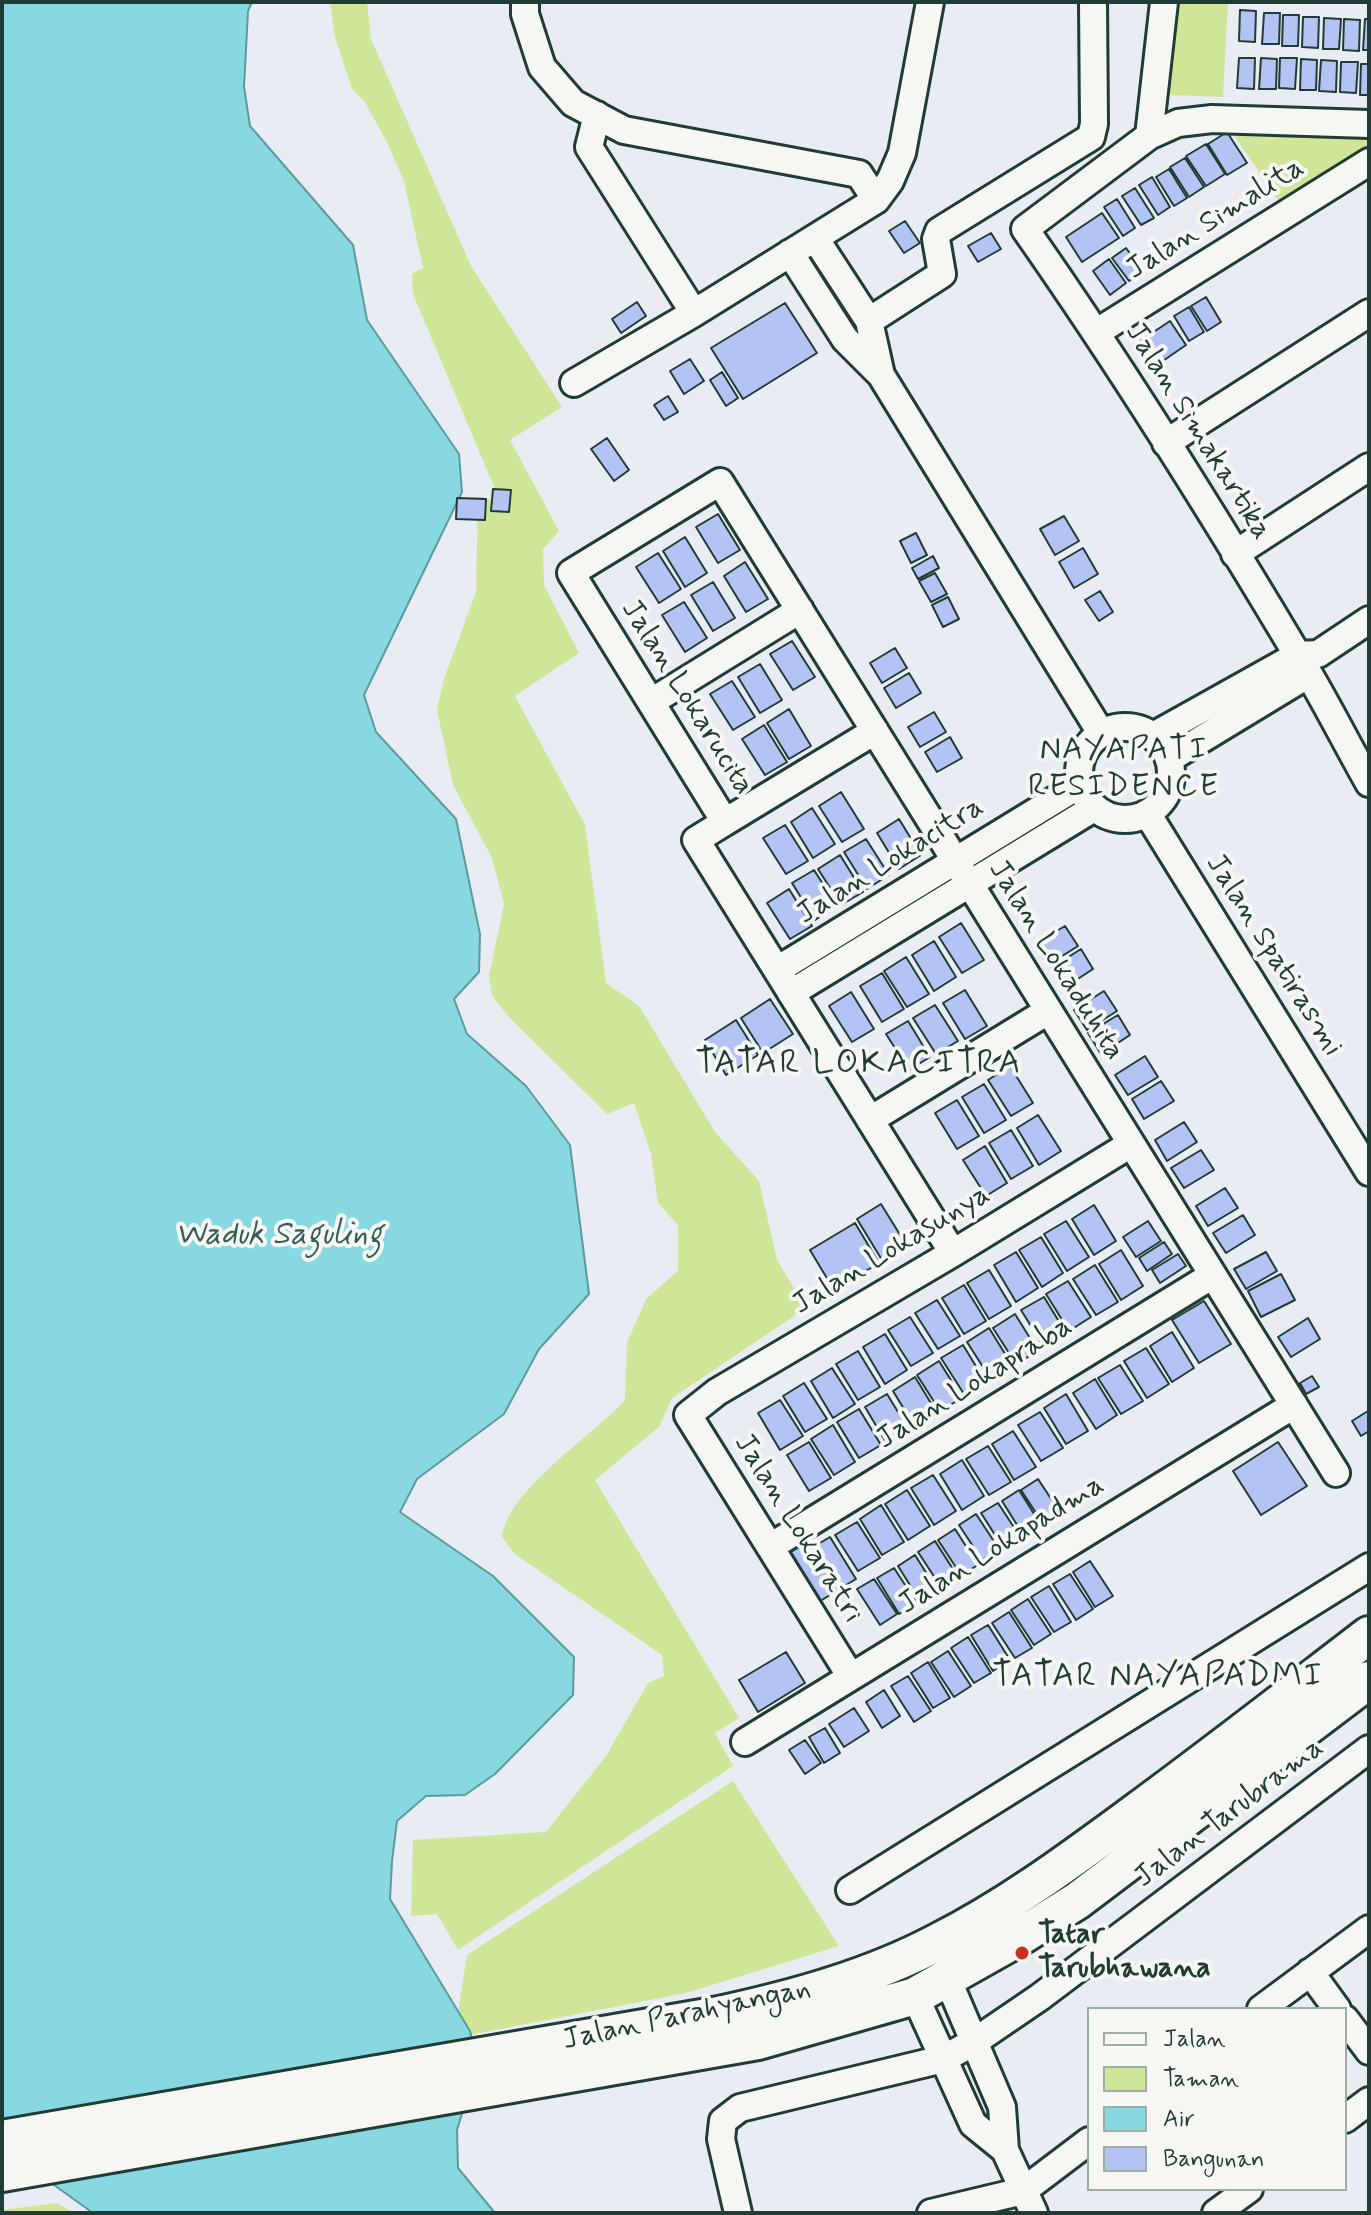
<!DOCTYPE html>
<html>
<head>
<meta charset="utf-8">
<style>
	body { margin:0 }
	#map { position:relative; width:1371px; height:2215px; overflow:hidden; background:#e9ecf2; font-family:Mynerve,sans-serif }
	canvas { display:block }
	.frame { position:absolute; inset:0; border:4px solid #1f3d34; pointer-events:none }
	.legend { position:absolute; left:1087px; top:2007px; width:260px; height:184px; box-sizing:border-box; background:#f6f6f2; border:2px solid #a0aca6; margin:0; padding:10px 14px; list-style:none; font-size:24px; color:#1f3d34 }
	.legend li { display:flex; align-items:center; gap:16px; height:40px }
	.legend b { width:40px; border:2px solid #a0aca6 }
</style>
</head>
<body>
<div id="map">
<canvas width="1371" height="2215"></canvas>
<div class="frame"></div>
<ul class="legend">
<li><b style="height:10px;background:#f6f6f2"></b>Jalan</li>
<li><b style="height:22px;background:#d1e599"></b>Taman</li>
<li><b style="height:22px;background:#87d8e0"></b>Air</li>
<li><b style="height:22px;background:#b3c4f4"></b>Bangunan</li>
</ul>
</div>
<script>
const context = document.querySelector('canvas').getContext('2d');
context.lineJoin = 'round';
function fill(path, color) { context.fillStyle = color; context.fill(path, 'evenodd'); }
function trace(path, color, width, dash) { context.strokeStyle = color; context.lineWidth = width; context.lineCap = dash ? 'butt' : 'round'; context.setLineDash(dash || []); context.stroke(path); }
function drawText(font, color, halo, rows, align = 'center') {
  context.font = font + ' Mynerve,sans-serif'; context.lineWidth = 8; context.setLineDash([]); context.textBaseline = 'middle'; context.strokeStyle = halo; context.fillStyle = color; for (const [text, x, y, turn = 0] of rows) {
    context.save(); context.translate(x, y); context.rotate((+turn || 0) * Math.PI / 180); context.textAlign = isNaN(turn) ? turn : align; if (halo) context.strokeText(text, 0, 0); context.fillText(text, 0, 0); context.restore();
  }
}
const green = new Path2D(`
	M330,2H367L371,39L471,266L562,407L510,440L559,531L543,549L544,585L579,653L515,696L585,825L606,983L639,1006L715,1132L759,1181L777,1260L806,1308L672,1398L659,1427L595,1480L739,1718L715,1733L733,1766L458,1950L437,1914L411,1916L413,1840L546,1832L606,1756L648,1683L664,1676L662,1655L515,1554L502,1537C509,1488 592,1437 625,1400L627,1343L646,1299L678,1271V1225L658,1203L651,1154L634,1103L607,1114L509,1017L492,996L489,976L504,904L492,858L453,785L437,710L444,679L476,592L478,497L500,501L413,294L412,274L423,268L404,181L386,140L364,101L352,89L335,37Z
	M1178,2H1228L1223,97L1172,95L1165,89Z
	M1228,126L1285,135L1369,139V147L1278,200Z
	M733,1781L839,1946L686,1993L454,2038L467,1955Z
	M57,2203L74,2213H2V2210Z`);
const water = new Path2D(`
	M2,2H252L248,11L244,87L250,126L353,245L367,320L459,454L462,492L364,695L376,732L456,819L480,934L479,972L454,999L467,1034L526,1086L570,1145L589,1294L539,1349L504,1414L417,1479L400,1512L493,1576L574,1657L573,1695L495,1774L465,1795L426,1796L397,1821L392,1861L390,1899L470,2031L478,2061L457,2130L458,2168L495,2213H93L8,2152L2,2144Z`);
const building = new Path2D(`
	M1240,10L1256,11L1255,42L1239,41Z
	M1264,13H1280L1279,44H1262Z
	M1283,15H1299L1298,46H1282Z
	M1303,17H1319L1318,48L1302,47Z
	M1324,18L1341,19L1339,49H1323Z
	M1344,19L1360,20L1359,51L1343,50Z
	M1365,19H1369V50H1363Z
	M1239,58H1255L1254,89L1237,88Z
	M1261,58L1277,59L1276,89H1259Z
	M1280,58H1297L1295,89L1279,88Z
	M1301,59L1317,60L1316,90H1300Z
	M1321,60L1337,61L1336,92L1319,91Z
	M1341,62H1358L1356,93L1340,92Z
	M1361,64H1369V95H1360Z
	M1227,132L1247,163L1227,175L1208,144Z
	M1206,144L1225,174L1206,186L1186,156Z
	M1185,158L1204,187L1189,197L1170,167Z
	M1169,169L1187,198L1174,206L1156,177Z
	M1152,177L1170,207L1158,215L1139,185Z
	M1135,188L1154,218L1141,225L1122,196Z
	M1117,199L1135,228L1123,236L1104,207Z
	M1102,213L1119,238L1082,262L1066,237Z
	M905,221L920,243L904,253L889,231Z
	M991,233L1001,249L978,262L968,246Z
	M1126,248L1143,271L1129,281L1112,258Z
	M1109,259L1126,283L1110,295L1093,271Z
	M1206,297L1221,322L1207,331L1191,306Z
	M637,302L646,316L621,333L612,319Z
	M785,303L817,353L743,399L711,348Z
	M1189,307L1204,332L1189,341L1174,316Z
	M1170,321L1186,345L1157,365L1140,341Z
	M690,359L704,381L684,394L670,371Z
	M722,372L738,398L726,406L710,380Z
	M668,396L678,412L664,420L654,405Z
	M607,438L629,470L614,481L591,449Z
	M493,489L511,490L509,512L491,511Z
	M457,498L486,499L485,520L456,519Z
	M718,514L740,550L718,563L696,527Z
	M1064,516L1079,541L1055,555L1040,529Z
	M916,533L927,555L911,563L900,541Z
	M685,537L707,573L685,587L663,551Z
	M1083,548L1098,574L1074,588L1059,562Z
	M658,553L681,589L659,603L636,567Z
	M933,556L939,568L918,579L912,568Z
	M745,562L768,599L746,612L724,576Z
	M935,573L947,594L931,602L919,581Z
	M713,582L735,618L713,631L691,595Z
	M1100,591L1113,612L1099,621L1085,600Z
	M948,597L959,619L943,627L932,605Z
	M684,602L707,638L685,652L662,615Z
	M792,641L815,677L793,690L770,654Z
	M895,648L907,668L882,683L870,663Z
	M760,664L782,700L760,713L738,677Z
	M909,673L921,693L896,708L884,688Z
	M732,681L755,717L733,730L710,694Z
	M789,709L811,746L789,759L767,723Z
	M934,712L946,732L920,747L908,727Z
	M764,725L787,762L765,775L742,739Z
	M950,737L962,758L937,772L925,752Z
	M841,792L864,829L842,842L819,806Z
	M812,808L835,844L813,858L791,822Z
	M899,819L921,855L899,869L877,833Z
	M785,825L808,861L786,874L763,838Z
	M866,839L889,875L867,889L844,852Z
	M840,855L863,892L841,905L818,869Z
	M814,870L837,906L815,920L792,883Z
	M789,889L812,926L790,939L767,903Z
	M961,923L984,960L962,973L939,937Z
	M1065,926L1078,946L1048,965L1035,944Z
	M934,941L956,977L934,991L912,955Z
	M1081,949L1093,969L1064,988L1051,968Z
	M906,957L929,994L907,1007L884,971Z
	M882,973L904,1009L882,1022L860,986Z
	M965,990L987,1026L965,1039L943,1003Z
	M1104,991L1117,1011L1087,1030L1074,1010Z
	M851,992L874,1029L852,1042L829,1006Z
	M770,999L793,1034L763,1053L741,1018Z
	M935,1005L958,1041L936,1054L913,1018Z
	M1118,1015L1130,1035L1101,1054L1088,1033Z
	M736,1020L758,1055L726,1075L705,1040Z
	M908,1021L930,1057L909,1070L886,1034Z
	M1145,1056L1158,1077L1128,1095L1115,1075Z
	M1010,1066L1033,1103L1011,1116L988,1080Z
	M1161,1081L1174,1101L1144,1119L1132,1099Z
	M984,1084L1006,1120L984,1133L962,1097Z
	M957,1100L979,1136L957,1149L935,1113Z
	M1038,1115L1061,1151L1039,1165L1017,1128Z
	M1184,1122L1197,1142L1167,1161L1155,1140Z
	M1011,1130L1033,1166L1011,1179L989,1143Z
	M985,1146L1007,1183L986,1196L963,1160Z
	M1201,1150L1214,1170L1184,1188L1171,1168Z
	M1225,1188L1238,1208L1208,1226L1196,1206Z
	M881,1204L907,1246L882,1260L857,1219Z
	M1094,1205L1116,1241L1094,1255L1072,1219Z
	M1243,1215L1255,1235L1226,1253L1213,1233Z
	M1066,1221L1089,1257L1067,1271L1044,1234Z
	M1148,1221L1161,1241L1136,1257L1123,1237Z
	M855,1223L879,1263L834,1290L810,1250Z
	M1041,1237L1063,1273L1042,1287L1019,1250Z
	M1164,1242L1172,1254L1147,1271L1139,1258Z
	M1121,1250L1143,1286L1121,1300L1099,1264Z
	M1016,1252L1038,1288L1016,1302L994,1265Z
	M1266,1252L1277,1271L1246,1289L1234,1269Z
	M1178,1254L1186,1266L1160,1283L1152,1270Z
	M1095,1265L1118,1302L1096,1315L1073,1279Z
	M989,1270L1011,1306L989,1319L967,1283Z
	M1281,1274L1295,1300L1261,1317L1248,1291Z
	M1068,1281L1091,1317L1069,1331L1046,1294Z
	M964,1285L986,1321L964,1334L942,1298Z
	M1044,1297L1066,1333L1044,1347L1021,1310Z
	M937,1300L960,1336L938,1349L915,1313Z
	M1204,1301L1231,1344L1199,1363L1172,1320Z
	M1015,1314L1038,1351L1016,1364L993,1328Z
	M910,1317L933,1353L911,1366L888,1330Z
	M1308,1318L1320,1339L1291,1357L1278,1337Z
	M989,1328L1012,1365L990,1378L967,1342Z
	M1172,1332L1194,1368L1172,1382L1150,1346Z
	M885,1334L907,1370L885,1384L863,1347Z
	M963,1345L985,1381L964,1394L941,1358Z
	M1146,1348L1169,1384L1147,1398L1124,1361Z
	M858,1351L880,1387L858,1400L836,1364Z
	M939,1361L962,1398L940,1411L917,1375Z
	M1120,1365L1143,1401L1121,1414L1098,1378Z
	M832,1368L855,1404L833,1418L811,1381Z
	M1312,1376L1319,1387L1306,1394L1300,1383Z
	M915,1377L937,1413L915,1427L893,1391Z
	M1095,1379L1117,1415L1096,1429L1073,1393Z
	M804,1383L827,1419L805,1432L783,1396Z
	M887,1394L909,1430L887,1444L865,1407Z
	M1066,1394L1088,1431L1066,1444L1044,1408Z
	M780,1400L803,1436L780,1450L758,1413Z
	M859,1409L881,1445L859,1458L837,1422Z
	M1368,1411L1369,1431L1361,1436L1352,1421Z
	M1040,1412L1063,1448L1041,1461L1018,1425Z
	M833,1425L855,1462L834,1475L811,1439Z
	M1013,1431L1036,1467L1014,1480L992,1444Z
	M809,1442L831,1478L809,1491L787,1455Z
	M1278,1442L1307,1486L1261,1515L1233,1471Z
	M988,1446L1011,1482L989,1495L966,1459Z
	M962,1460L984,1496L962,1510L940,1474Z
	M933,1475L956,1511L934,1525L911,1488Z
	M1038,1479L1061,1514L1044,1525L1021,1490Z
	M907,1490L930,1526L908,1540L885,1504Z
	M1019,1490L1041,1525L1024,1536L1002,1501Z
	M998,1503L1021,1538L1004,1549L981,1513Z
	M881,1505L904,1542L882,1555L860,1519Z
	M976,1514L999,1549L982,1560L959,1525Z
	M857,1522L880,1558L858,1571L835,1535Z
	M955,1529L978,1565L961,1575L938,1540Z
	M810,1536L815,1546L830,1537L856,1579L817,1603L785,1551Z
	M935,1541L958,1577L941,1587L918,1552Z
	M915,1555L937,1590L920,1601L898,1566Z
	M1090,1561L1113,1596L1095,1607L1073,1572Z
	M894,1568L917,1603L899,1614L877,1578Z
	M1070,1574L1093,1609L1076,1620L1053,1584Z
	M874,1579L897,1614L880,1625L857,1589Z
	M1049,1586L1071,1622L1054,1632L1031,1597Z
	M1028,1599L1051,1634L1034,1645L1011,1610Z
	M1009,1612L1032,1648L1015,1658L992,1623Z
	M988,1625L1010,1660L993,1671L971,1635Z
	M968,1637L991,1673L974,1683L951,1648Z
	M948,1651L971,1686L954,1697L931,1662Z
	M786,1652L805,1683L758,1712L739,1680Z
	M928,1662L950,1698L933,1708L911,1673Z
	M908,1676L931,1711L914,1722L891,1686Z
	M884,1690L900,1716L882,1728L866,1702Z
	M854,1708L869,1731L844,1747L829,1724Z
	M825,1728L840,1753L824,1763L809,1737Z
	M805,1740L821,1763L805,1774L789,1750Z`);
const minor = new Path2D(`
	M525,2V14L542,67L573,103L624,130L859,174L876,200
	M597,115L589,147L694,313
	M1369,124L1212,119L1178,123L1149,136L1025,229C1125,372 1218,521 1307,671C1329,708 1348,746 1369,783
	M1149,136L1164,2
	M815,238L869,321L881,375
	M790,253L845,339L881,375L1101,733
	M869,321L942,274L936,239L939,231L1091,137L1094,124L1093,2
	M1097,332L1369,162
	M574,383L694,313L876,200L890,181L902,153L930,2
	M1166,443L1369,313
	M1235,554L1369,467
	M651,702L800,610
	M1079 773a46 46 0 1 1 92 0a46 46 0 1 1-92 0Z
	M1153,736L1298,655L1318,654L1369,620
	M1169,759L1309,674
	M1147,813L1369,1172
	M725,822L875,731
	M777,970L1081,784
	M791,993L1094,808
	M870,1120L1048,1011
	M953,1253L696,840L725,822L571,573L720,482L1336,1473
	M770,1547L1213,1275
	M851,1677L688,1415L717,1392L953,1253L1131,1144
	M745,1742L1294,1405
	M850,1890L1369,1567
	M1310,1972L1337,2009
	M947,1978L1002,2107L1005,2150L1034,2213
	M915,1996L973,2124L1005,2150
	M1261,2009L1369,1929
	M1345,2019L1369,2051
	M1345,2119L1369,2101
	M738,2213L721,2139L723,2121L740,2108L943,2059L974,2042L1040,1997L1369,1749
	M931,2213L1023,2191L1089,2141
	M1216,2213L1249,2189`);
const secondary = new Path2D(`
	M2,2139L719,2015C793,1999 870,1978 938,1942C1009,1906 1072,1859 1136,1812C1215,1754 1292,1694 1369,1635
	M2,2173L758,2041L915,1996L1018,1938L1077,1901L1369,1680`);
const markers = [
	[1022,1953,8,"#c8321e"]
];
const streetNames = [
	["Jalan Simalita",1216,220,-32],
	["Jalan Simakartika",1197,432,58],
	["Jalan Lokarucita",686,698,58],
	["Jalan Lokacitra",891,862,-32],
	["Jalan Spatirasmi",1273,956,58],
	["Jalan Lokaduhita",1055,961,58],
	["Jalan Lokasunya",892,1251,-31],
	["Jalan Lokapraba",975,1384,-32],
	["Jalan Lokaratri",797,1529,58],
	["Jalan Lokapadma",1002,1546,-32],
	["Jalan Tarubrama",1230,1814,-37],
	["Jalan Parahyangan",687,2016,-12]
];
const poiNames = [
	["Tatar",1038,1936],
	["Tarubhawana",1038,1970]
];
const neighbourhoodNames = [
	["NAYAPATI",1124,751],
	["RESIDENCE",1124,788]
];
const waterNames = [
	["Waduk Saguling",279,1236]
];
const quarterNames = [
	["TATAR LOKACITRA",859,1065],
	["TATAR NAYAPADMI",1158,1678]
];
fill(green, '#d1e599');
fill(water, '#87d8e0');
trace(water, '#5d9a9b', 2);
fill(building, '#b3c4f4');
trace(building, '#1f3d34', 2);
trace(minor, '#1f3d34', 32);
trace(secondary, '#1f3d34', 42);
trace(minor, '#f6f6f2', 26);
trace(secondary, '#f6f6f2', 36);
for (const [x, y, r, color] of markers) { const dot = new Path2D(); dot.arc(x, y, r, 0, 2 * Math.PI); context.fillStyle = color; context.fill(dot); trace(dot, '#f6f6f2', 3); }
drawText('30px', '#1f3d34', '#f6f6f2', streetNames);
drawText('bold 30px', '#1f3d34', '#f6f6f2', poiNames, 'left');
context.letterSpacing = '2px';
drawText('32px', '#1f3d34', '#f6f6f2', neighbourhoodNames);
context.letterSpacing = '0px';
drawText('italic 32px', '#345c56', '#f6f6f2', waterNames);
context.letterSpacing = '2px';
drawText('34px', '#1f3d34', '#f6f6f2', quarterNames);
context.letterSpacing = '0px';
</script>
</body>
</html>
